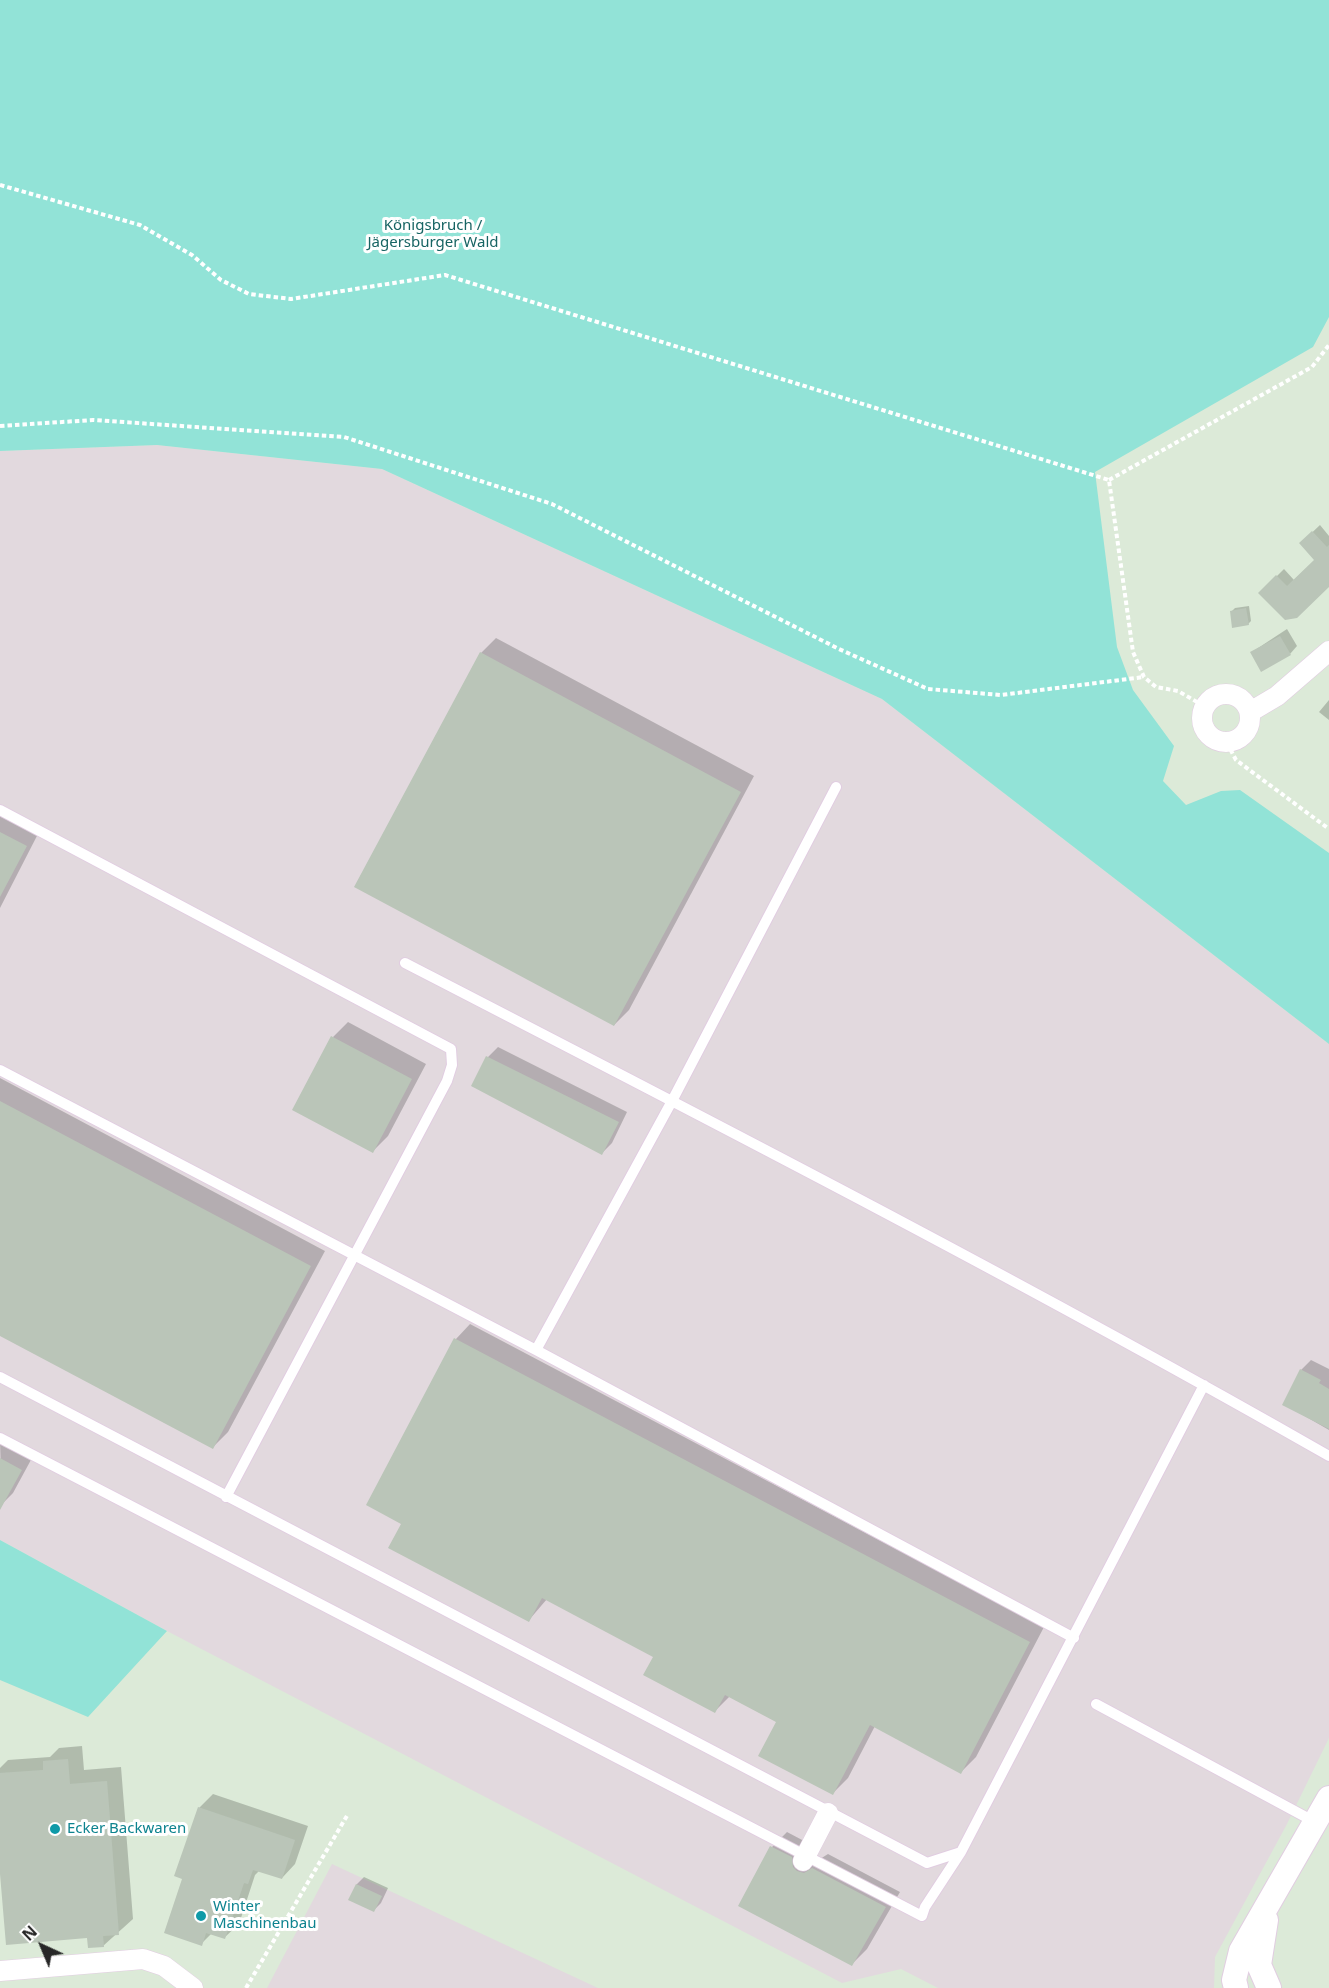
<!DOCTYPE html>
<html>
<head>
<meta charset="utf-8">
<style>
	body { margin:0 }
	#map { position:relative; width:1329px; height:1988px; overflow:hidden; background:#dcead8; font-family:"Noto Sans",sans-serif }
	canvas { display:block }
	.north { position:absolute; left:12px; top:1916px; width:60px; height:60px; -webkit-text-stroke:4px #fff; paint-order:stroke; rotate:316deg; font-size:16px; font-weight:700; line-height:24px; text-align:center; color:#272727 }
	.north::after { content:''; display:block; margin:auto; width:21px; height:27px; background:#272727; clip-path:polygon(50% 0,100% 100%,50% 72%,0 100%) }
</style>
</head>
<body>
<div id="map">
<canvas width="1329" height="1988"></canvas>
<div class="north">N</div>
</div>
<script>
const context = document.querySelector('canvas').getContext('2d');
context.lineJoin = 'round';
function fill(path, color) { context.fillStyle = color; context.fill(path, 'evenodd'); }
function trace(path, color, width, dash) { context.strokeStyle = color; context.lineWidth = width; context.lineCap = dash ? 'butt' : 'round'; context.setLineDash(dash || []); context.stroke(path); }
function drawText(font, color, halo, rows, align = 'center') {
  context.font = font + ' "Noto Sans",sans-serif'; context.lineWidth = 6; context.setLineDash([]); context.textBaseline = 'middle'; context.strokeStyle = halo; context.fillStyle = color; for (const [text, x, y, turn = 0] of rows) {
    context.save(); context.translate(x, y); context.rotate((+turn || 0) * Math.PI / 180); context.textAlign = isNaN(turn) ? turn : align; if (halo) context.strokeText(text, 0, 0); context.fillText(text, 0, 0); context.restore();
  }
}
const industrial = new Path2D(`
	M157,445L382,469L882,699L1329,1044V1738L1287,1824L1215,1957L1214,1988H938L901,1969L842,1983L167,1631L0,1540V451Z
	M332,1864L598,1988H267Z`);
const green = new Path2D(`
	M0,0H1329V317L1313,347L1095,472L1117,647L1133,690L1174,746L1163,781L1186,805L1221,791L1240,790L1329,853V1044L882,699L382,469L157,445L0,451Z
	M0,1540L167,1631L88,1717L0,1680Z`);
const shadow = new Path2D(`
	M1320,525L1329,536V585L1260,593L1284,569L1294,580L1316,559L1301,543Z
	M1249,606L1251,621L1248,624L1231,612L1235,608Z
	M1287,629L1297,646L1290,654L1252,652Z
	M496,638L754,776L629,1010L614,1025L481,653Z
	M1329,700V720L1319,712Z
	M0,809L40,830L0,908Z
	M348,1022L426,1064L388,1136L373,1151L333,1037Z
	M498,1047L627,1112L612,1143L602,1153L473,1085L488,1057Z
	M0,1078L325,1251L228,1432L213,1447L0,1334Z
	M470,1324L1044,1627L976,1757L961,1772L875,1726L848,1778L833,1793L778,1721L730,1696L715,1711L655,1656L547,1599L529,1620L403,1523L456,1339Z
	M1311,1360L1329,1369V1430L1284,1404L1301,1370Z
	M0,1441L32,1458L13,1493L2,1504Z
	M82,1746L84,1770L121,1767L133,1919L103,1946L0,1866V1768L8,1760L50,1757L59,1748Z
	M213,1794L308,1826L295,1864L282,1878L260,1870L255,1875L239,1924L225,1937L212,1933L201,1944L184,1878L199,1808Z
	M787,1832L806,1842L807,1852L820,1859L828,1854L900,1892L867,1949L852,1964L772,1847Z
	M364,1877L388,1888L381,1903L374,1910L350,1899L357,1884Z`);
const building = new Path2D(`
	M1312,531L1327,547L1329,545V587L1297,618L1285,620L1258,593L1276,575L1287,586L1314,560L1299,543Z
	M1246,608L1249,625L1232,628L1230,611Z
	M1280,636L1291,655L1261,672L1250,652Z
	M480,652L741,792L614,1026L354,887Z
	M0,832L27,846L0,897Z
	M331,1036L412,1079L373,1153L292,1110Z
	M486,1056L619,1122L602,1155L471,1086Z
	M0,1101L311,1266L213,1449L0,1336Z
	M454,1338L1030,1642L961,1774L870,1725L833,1795L758,1756L776,1722L725,1695L715,1713L643,1675L653,1657L542,1598L529,1622L388,1548L401,1524L366,1505Z
	M1300,1369L1321,1380L1319,1383L1329,1389V1429L1282,1405Z
	M0,1458L22,1470L0,1510Z
	M68,1759L70,1784L107,1781L119,1935L103,1936L104,1947L88,1948L87,1938L6,1945L0,1874V1773L43,1770V1761Z
	M198,1807L295,1840L282,1879L253,1870L248,1884L244,1883L225,1939L206,1933L202,1946L164,1933L182,1879L174,1876Z
	M770,1846L792,1857L793,1867L797,1871L804,1873L812,1868L886,1907L852,1966L738,1906Z
	M356,1884L382,1896L374,1912L348,1900Z`);
const path = new Path2D(`
	M0,185L140,225L192,255L221,280L249,294L291,299L445,275L1109,480L1133,652L1144,677L1156,687L1178,691L1204,706
	M0,426L93,420L344,437L552,504L839,649L928,689L1001,695L1144,677
	M1109,480L1312,367L1329,345
	M1227,743L1236,760L1329,829
	M246,1988L348,1814`);
const service = new Path2D(`
	M0,810L451,1049L452,1065L447,1081L226,1497
	M405,963C715,1123 1026,1283 1329,1456
	M0,1070L536,1350L1074,1638
	M536,1350L672,1101L836,787
	M0,1377L927,1863L961,1852L1204,1385
	M0,1438L922,1916L925,1907L961,1852
	M1096,1704L1315,1822`);
const minor = new Path2D(`
	M1202 718a24 24 0 1 1 48 0a24 24 0 1 1-48 0Z
	M1250,712L1277,696L1329,651
	M803,1861L828,1813
	M0,1971L143,1959L164,1966L193,1988`);
const tertiary = new Path2D(`
	M1266,1920L1259,1965L1269,1988
	M1236,1988L1234,1980L1241,1951L1329,1798`);
const markers = [
	[55,1829,6,"#0f9aa8"],
	[201,1916,6,"#0f9aa8"]
];
const parkNames = [
	["Königsbruch /",433,226],
	["Jägersburger Wald",433,243]
];
const cultureNames = [
	["Ecker Backwaren",67,1829],
	["Winter",213,1907],
	["Maschinenbau",213,1924]
];
fill(industrial, '#e2d9de');
fill(green, '#92e3d7');
fill(shadow, '#0003');
fill(building, '#bac5b8');
trace(service, '#e1cde1', 12);
trace(minor, '#e1cde1', 21);
trace(tertiary, '#e1cde1', 26);
trace(path, '#fff', 4, [4.5, 3]);
trace(service, '#fff', 10);
trace(minor, '#fff', 20);
trace(tertiary, '#fff', 24);
for (const [x, y, r, color] of markers) { const dot = new Path2D(); dot.arc(x, y, r, 0, 2 * Math.PI); context.fillStyle = color; context.fill(dot); trace(dot, '#fff', 2); }
drawText('15px', '#176463', '#fff', parkNames);
drawText('15px', '#0d838f', '#fff', cultureNames, 'left');
</script>
</body>
</html>
